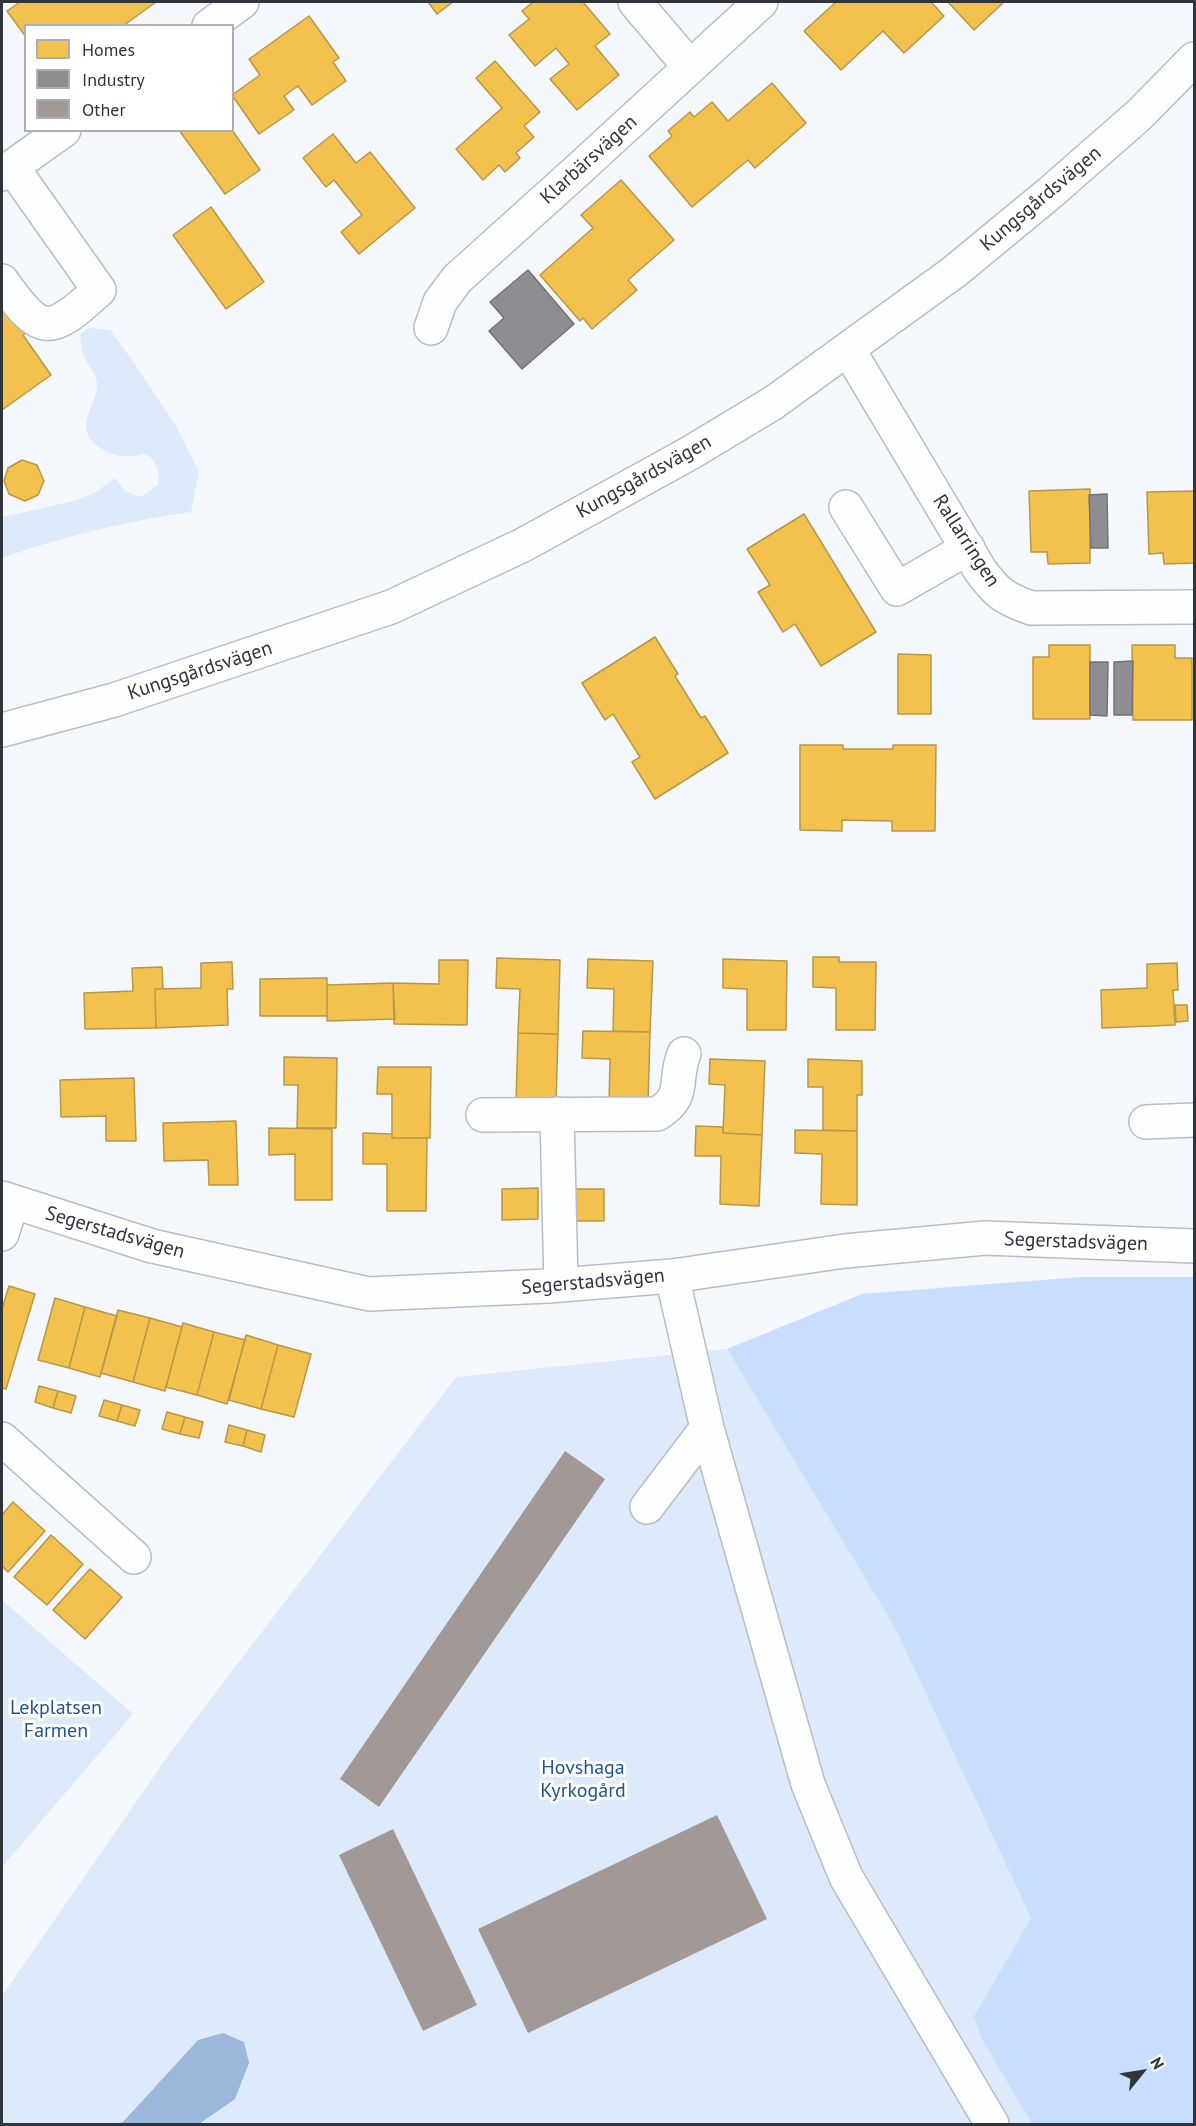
<!DOCTYPE html>
<html>
<head>
<meta charset="utf-8">
<style>
	body { margin:0 }
	#map { position:relative; width:1196px; height:2126px; overflow:hidden; background:#f4f7fb; font-family:"PT Sans",sans-serif }
	canvas { display:block }
	.frame { position:absolute; inset:0; border:3px solid #30353c; pointer-events:none }
	.legend { position:absolute; left:24px; top:24px; width:210px; height:108px; box-sizing:border-box; background:#fff; border:2px solid #acaeb1; margin:0; padding:8px 10px; list-style:none; font-size:18px; color:#30353c }
	.legend li { display:flex; align-items:center; gap:12px; height:30px }
	.legend b { width:30px; border:2px solid #acaeb1 }
	.north { position:absolute; left:1112px; top:2042px; width:60px; height:60px; -webkit-text-stroke:4px #fff; paint-order:stroke; rotate:60deg; font-size:16px; font-weight:700; line-height:24px; text-align:center; color:#30353c }
	.north::after { content:''; display:block; margin:auto; width:21px; height:27px; background:#30353c; clip-path:polygon(50% 0,100% 100%,50% 72%,0 100%) }
</style>
</head>
<body>
<div id="map">
<canvas width="1196" height="2126"></canvas>
<div class="frame"></div>
<ul class="legend">
<li><b style="height:16px;background:#f2c14e"></b>Homes</li>
<li><b style="height:16px;background:#8d8d92"></b>Industry</li>
<li><b style="height:16px;background:#a29997"></b>Other</li>
</ul>
<div class="north">N</div>
</div>
<script>
const context = document.querySelector('canvas').getContext('2d');
context.lineJoin = 'round';
function fill(path, color) { context.fillStyle = color; context.fill(path, 'evenodd'); }
function trace(path, color, width, dash) { context.strokeStyle = color; context.lineWidth = width; context.lineCap = dash ? 'butt' : 'round'; context.setLineDash(dash || []); context.stroke(path); }
function drawText(font, color, halo, rows, align = 'center') {
  context.font = font + ' "PT Sans",sans-serif'; context.lineWidth = 6; context.setLineDash([]); context.textBaseline = 'middle'; context.strokeStyle = halo; context.fillStyle = color; for (const [text, x, y, turn = 0] of rows) {
    context.save(); context.translate(x, y); context.rotate((+turn || 0) * Math.PI / 180); context.textAlign = isNaN(turn) ? turn : align; if (halo) context.strokeText(text, 0, 0); context.fillText(text, 0, 0); context.restore();
  }
}
const green = new Path2D(`
	M88,328L110,330L132,360L176,426L199,472L191,512C126,521 64,536 2,558V517L78,500L96,492L115,478L125,491L140,497L158,485C161,475 156,457 144,454C142,454 136,456 135,456C118,458 104,453 92,441C77,425 95,405 97,388C99,375 87,365 83,354C81,348 81,341 80,335Z
	M727,1349L895,1628L1031,1918L974,2016L981,2038L1032,2124H2V1996L172,1750L456,1377Z
	M2,1600L133,1714L2,1867Z`);
const forest = new Path2D(`
	M1082,1277H1194V2124H1032L981,2038L974,2016L1031,1918L895,1628L727,1349L862,1294Z`);
const water = new Path2D(`
	M223,2033L244,2042L249,2063L235,2099L199,2124H116L123,2122L198,2040Z`);
const homes = new Path2D(`
	M20,2H156L123,26H26V37L7,11Z
	M428,2H453L437,14Z
	M533,2H583L610,34L595,46L619,75L577,110L550,79L569,64L556,48L535,66L509,35L529,19L522,11Z
	M836,2H931L944,16L904,53L883,31L841,70L804,31Z
	M948,2H1004L974,30Z
	M309,16L339,58L333,62L346,81L312,105L298,86L284,96L294,110L259,134L232,95L260,75L249,59Z
	M495,61L540,112L524,126L534,137L516,153L520,158L505,172L499,165L483,180L456,149L502,108L476,78Z
	M772,83L806,123L755,168L748,160L692,207L649,156L672,136L668,131L690,112L694,117L712,102L728,121Z
	M179,130H232L260,170L225,194Z
	M333,134L356,163L370,152L415,208L359,254L341,232L362,215L334,180L326,187L303,158Z
	M621,180L674,240L628,280L637,290L592,329L583,318L580,321L540,275L593,228L581,215Z
	M211,207L264,282L226,309L173,235Z
	M2,290L30,330L23,335L51,375L2,410Z
	M22,460L37,465L44,481L38,495L25,501L9,494L4,481L8,468Z
	M1090,489V563L1048,564L1047,552H1031L1029,491Z
	M1194,491V563L1164,564L1163,553L1149,554L1147,492Z
	M804,514L876,632L821,666L795,624L783,632L758,592L770,585L747,549Z
	M655,637L678,674L675,676L701,718L705,716L728,753L655,799L632,762L640,757L613,714L605,720L582,683Z
	M1049,645H1090V719H1033V657H1049Z
	M1132,645H1175V658H1192V720H1133Z
	M898,654L931,655V714H898Z
	M800,745H843V749H893V745H936L935,831H892V821L842,820V831L800,830Z
	M813,957H839V962H876L875,1030H836V988L813,987Z
	M497,958L560,960L558,1034L518,1033L520,989L496,988Z
	M588,959L653,961L650,1032L613,1031L614,989L587,988Z
	M723,959L787,961L786,1030H747V989L723,988Z
	M439,960H468L467,1025L394,1024L393,983L439,984Z
	M232,962L233,989H227L228,1025L156,1028L155,989L201,988V963Z
	M1177,963L1178,990H1173L1175,1025L1102,1028L1101,990L1147,988V964Z
	M162,967L163,989H155L156,1028L85,1029L84,993L133,991L132,968Z
	M327,978V1016H260V979Z
	M393,983L395,1019L327,1021V985Z
	M1175,1005H1187L1188,1021L1176,1022Z
	M583,1031L650,1032L648,1105L609,1104L610,1059L582,1058Z
	M518,1033L558,1034L556,1104L516,1103Z
	M284,1057L337,1058L336,1128H297L298,1085H284Z
	M710,1059L765,1061L762,1135L723,1133L725,1085L709,1084Z
	M808,1059L862,1061V1095H857V1131L823,1130V1087H808Z
	M378,1067H431L430,1138H392V1094H377Z
	M134,1078L136,1141H106V1116L61,1117L60,1080Z
	M236,1121L238,1185H209L208,1160L164,1161L163,1123Z
	M696,1126L723,1127V1133L762,1135L759,1206L720,1204L721,1156H695Z
	M269,1128L332,1129V1200H295V1154L269,1155Z
	M795,1130L857,1131V1205L821,1204L822,1154L795,1153Z
	M363,1133L392,1134V1138H427L426,1211H387V1164H363Z
	M538,1188V1219L502,1220V1189Z
	M570,1189H604V1221H570Z
	M9,1286L35,1294L6,1389L2,1388V1309Z
	M55,1298L85,1307L69,1368L38,1360Z
	M85,1307L117,1316L100,1377L69,1368Z
	M118,1310L150,1318L133,1382L101,1373Z
	M150,1318L182,1327L165,1391L133,1382Z
	M183,1323L214,1332L197,1395L166,1387Z
	M214,1332L245,1340L227,1404L197,1395Z
	M246,1335L278,1345L261,1409L229,1400Z
	M278,1345L311,1354L294,1417L261,1409Z
	M39,1386L58,1391L53,1408L35,1402Z
	M58,1391L76,1396L71,1413L53,1408Z
	M104,1400L122,1405L117,1421L99,1416Z
	M122,1405L140,1410L135,1426L117,1421Z
	M167,1412L185,1417L180,1434L162,1429Z
	M185,1417L203,1422L199,1438L180,1434Z
	M229,1425L247,1430L243,1446L225,1442Z
	M247,1430L265,1435L261,1452L243,1446Z
	M13,1502L45,1531L8,1572L2,1566V1515Z
	M51,1535L83,1564L47,1605L14,1577Z
	M90,1569L122,1597L85,1639L53,1610Z`);
const industry = new Path2D(`
	M528,270L574,324L522,369L489,331L504,318L490,302Z
	M1107,494L1108,548H1091L1089,495Z
	M1133,661L1132,715H1114V662Z
	M1090,662H1108L1107,716L1090,715Z`);
const building = new Path2D(`
	M565,1451L605,1479L379,1807L340,1779Z
	M717,1815L767,1919L528,2033L478,1929Z
	M393,1829L477,2005L423,2031L339,1855Z`);
const minor = new Path2D(`
	M635,2L690,67
	M209,26L242,2
	M2,174L64,130
	M2,281C41,336 49,336 99,290L12,167
	M431,328L440,302L457,279L578,170L761,2
	M848,349L980,570C997,593 1003,598 1031,608L1194,607
	M846,507L897,589L968,548
	M2,730L114,700L391,607L523,545L690,453L773,403L954,272L1051,192L1139,115L1194,59
	M557,1114L561,1285
	M483,1115L657,1114C687,1096 673,1081 684,1054
	M1146,1122L1194,1120
	M2,1198L152,1246L369,1294L548,1286L672,1276L845,1251L985,1238L1194,1246
	M2,1234L12,1202
	M672,1276L707,1428L808,1784L846,1877L992,2124
	M2,1439L134,1557
	M647,1507L707,1428`);
const streetNames = [
	["Klarbärsvägen",589,160,-42],
	["Kungsgårdsvägen",1041,199,-40],
	["Kungsgårdsvägen",644,477,-29],
	["Rallarringen",966,541,57],
	["Kungsgårdsvägen",200,671,-18],
	["Segerstadsvägen",115,1233,16],
	["Segerstadsvägen",1076,1242,2],
	["Segerstadsvägen",593,1282,-5]
];
const parkNames = [
	["Lekplatsen",56,1708],
	["Farmen",56,1731],
	["Hovshaga",583,1768],
	["Kyrkogård",583,1791]
];
fill(green, '#ddeafb');
fill(forest, '#c8defc');
fill(water, '#9cb7da');
fill(homes, '#f2c14e');
trace(homes, '#b89749', 1.5);
fill(industry, '#8d8d92');
trace(industry, '#717378', 1.5);
fill(building, '#a29997');
trace(minor, '#b9bdc2', 36);
trace(minor, '#fdfefe', 33);
drawText('20px', '#30353c', '#fff', streetNames);
drawText('20px', '#235390', '#fff', parkNames);
</script>
</body>
</html>
